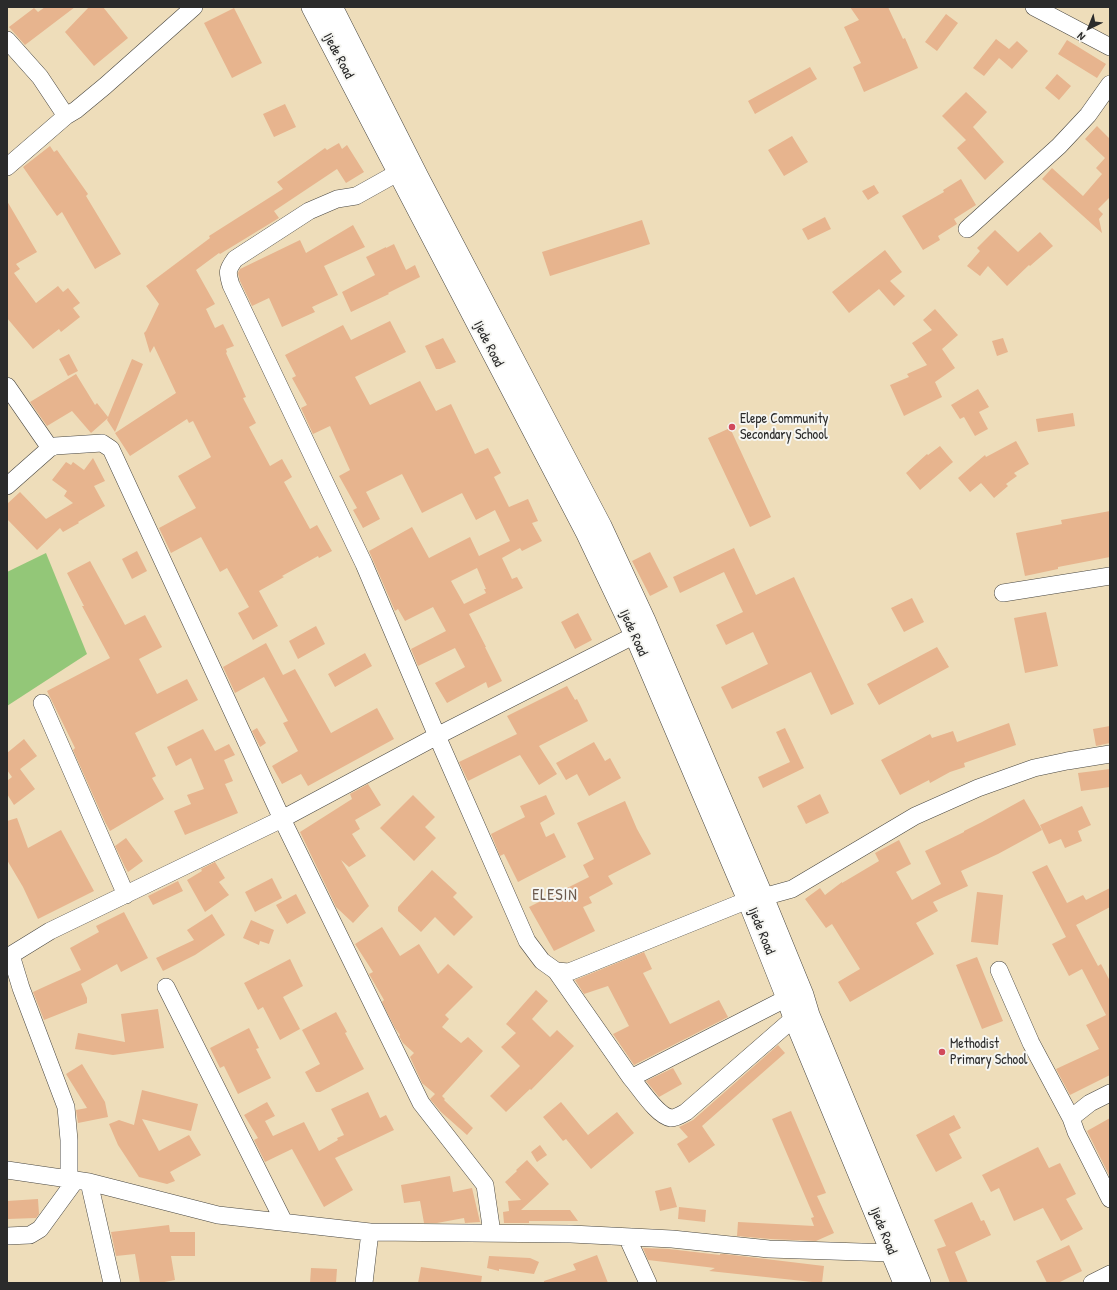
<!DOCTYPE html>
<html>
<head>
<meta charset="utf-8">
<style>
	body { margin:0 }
	#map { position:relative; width:1117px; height:1290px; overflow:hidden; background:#eeddba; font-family:"Patrick Hand",sans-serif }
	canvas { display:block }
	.frame { position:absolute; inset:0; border:8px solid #2b2b2b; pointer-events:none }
	.north { position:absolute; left:1069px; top:8px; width:40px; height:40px; -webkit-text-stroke:3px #f6f6f2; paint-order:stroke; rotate:223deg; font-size:11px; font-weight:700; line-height:16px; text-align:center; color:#2b2b2b }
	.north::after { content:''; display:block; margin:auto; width:14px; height:18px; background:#2b2b2b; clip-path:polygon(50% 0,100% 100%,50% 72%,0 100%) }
</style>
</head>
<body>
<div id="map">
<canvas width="1117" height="1290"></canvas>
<div class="frame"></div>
<div class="north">N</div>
</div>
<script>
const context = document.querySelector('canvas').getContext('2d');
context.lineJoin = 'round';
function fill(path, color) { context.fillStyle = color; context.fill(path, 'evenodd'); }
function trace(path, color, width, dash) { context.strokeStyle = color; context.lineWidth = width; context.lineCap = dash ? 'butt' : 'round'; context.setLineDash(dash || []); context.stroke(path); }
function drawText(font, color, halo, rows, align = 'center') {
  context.font = font + ' "Patrick Hand",sans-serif'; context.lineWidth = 4; context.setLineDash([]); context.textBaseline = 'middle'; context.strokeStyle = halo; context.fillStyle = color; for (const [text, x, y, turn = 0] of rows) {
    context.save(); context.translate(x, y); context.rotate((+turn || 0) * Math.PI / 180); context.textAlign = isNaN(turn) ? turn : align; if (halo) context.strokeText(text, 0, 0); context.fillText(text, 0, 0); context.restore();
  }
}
const green = new Path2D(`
	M46,553L87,654L7,706V572Z`);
const building = new Path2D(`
	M45,7H75L25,45L9,27L34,8L38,12Z
	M89,7H103L128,38L94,66L65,32Z
	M850,7H888L903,39L905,38L918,68L864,92L853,67L861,63L844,27L859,20Z
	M234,8L262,63L232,78L204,23Z
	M946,14L958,23L937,51L925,42Z
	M996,39L1009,49L1017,41L1028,51L1012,69L999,58L984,76L973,68Z
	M1067,40L1106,64L1097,78L1058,54Z
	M810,67L817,79L755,114L748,101Z
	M1057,74L1071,86L1059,100L1045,88Z
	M966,92L987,112L973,127L1004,162L985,180L957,148L966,140L942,116Z
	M285,104L296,127L274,137L263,114Z
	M1097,126L1110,139V197L1098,209L1103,214L1099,219L1102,233L1042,179L1052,168L1083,196L1102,174L1096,168L1105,158L1085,139Z
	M792,136L808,162L784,176L768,150Z
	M339,143L342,149L347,145L364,172L346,183L337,169L274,211L279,218L220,254L219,253L196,270L215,304L206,309L215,328L223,324L234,346L226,349L227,352L226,353L246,397L243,398L256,423L249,427L270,466L282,459L292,477L284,482L310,529L317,525L332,551L319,558L318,556L282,576L284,577L259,591L278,626L253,640L238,613L249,607L227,568L220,572L201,537L171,553L159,528L196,508L178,476L211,457L193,421L189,423L187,419L130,456L115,433L176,393L154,346L150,353L144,333L146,331L159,304L146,286L210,238L209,236L283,189L277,182L325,148L327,150Z
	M50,146L54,152L57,150L88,194L86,196L121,254L95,269L62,212L57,216L23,167Z
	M961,179L976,205L954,219L957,224L938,236L940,240L923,250L902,216L944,192L943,190Z
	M874,185L879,193L868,200L862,191Z
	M7,201L37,252L16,264L20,269L14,273L36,303L58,286L63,292L68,288L80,303L73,308L80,317L61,332L59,329L33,349L7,318Z
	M825,217L831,229L808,240L802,229Z
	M642,220L650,244L550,276L542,252Z
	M353,225L365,247L324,266L338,295L312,307L315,312L282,327L269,298L252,306L240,281L238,273L240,269L300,240L306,253Z
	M995,230L1018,252L1040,232L1053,246L1030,266L1029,265L1007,286L988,266L980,276L967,266L980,251L977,248Z
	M394,244L406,270L415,265L420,277L388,293L389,294L351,312L342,292L375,275L366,257L386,247V248Z
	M885,250L902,272L890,281L905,296L894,306L879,289L849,313L832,292Z
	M935,309L958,335L942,349L955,368L935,382L942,397L904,416L890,385L909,377L907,374L927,365L912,343L932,330L923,320Z
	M390,321L406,352L355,377L370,405L420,381L436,411L451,404L475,454L488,448L501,473L494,477L509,507L528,499L538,521L532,523L542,541L522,551L520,548L502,558L512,579L517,577L523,588L469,614L486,647H485L502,681L488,688L486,682L447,703L435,683L465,667L455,648L418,666L411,649L446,631L433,607L405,621L398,609L395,611L369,551L412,527L429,558L470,537L479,556L510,541L495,510L476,520L462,493L422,513L402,474L366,492L380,519L363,528L353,510L357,508L339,476L350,470L330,426L313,434L301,408L307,405L292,378L296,376L285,355L343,325L351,340ZM477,568L486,589H484L486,593L464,604L451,581Z
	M443,338L456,362L440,369H436L425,346Z
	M1003,338L1008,352L997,356L992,341Z
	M69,354L78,371L68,376L59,359Z
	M132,359L143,364L115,432L107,420L108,418L91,433L72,411L47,426L30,402L76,374L95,405L97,403L108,417Z
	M978,389L989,407L979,412L988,429L975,436L964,417L960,419L951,405Z
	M1073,413L1075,426L1038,432L1036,419Z
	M730,428L771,517L750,527L708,438Z
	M1016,441L1029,464L1014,473L1017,476L1006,484L1008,486L994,498L981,483L970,492L958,478L985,455L986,457Z
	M940,446L953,462L920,490L906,473L927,454L928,455Z
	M93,458L105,481L94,486L105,506L78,522L79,523L63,532L60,528L37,550L7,519V504L20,492L46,519L73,503L64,496L67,491L52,480L66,462L71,465L73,462L84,470Z
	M1110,511V557L1058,567V569L1025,576L1016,533L1062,524L1061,520Z
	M734,548L756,595L794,577L854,704L831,715L811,672L732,709L721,687L768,664L753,632L726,645L716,625L743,612L724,572L680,593L673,577Z
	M137,551L147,571L132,579L122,559Z
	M650,552L668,587L650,596L632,561Z
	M90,561L125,625L145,615L162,647L139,659L157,694L187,679L198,700L135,733L156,776L152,778L164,799L110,831L105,822L73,750L75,748L47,691L110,658L82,606H84L67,573Z
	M912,598L924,622L904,632L891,608Z
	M1046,612L1058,666L1025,673L1014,618Z
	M578,613L592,640L575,649L561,622Z
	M316,626L325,644L298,659L289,641Z
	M266,643L283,675L295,669L331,733L377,708L394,739L308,786L301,774L282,784L272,766L298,751L283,723L288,721L264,677L235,693L223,667Z
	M937,647L949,667L879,705L867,684Z
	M365,653L372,666L335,687L328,674Z
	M567,686L575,700L577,699L588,721L539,746L557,774L539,785L520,755L468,781L459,762L517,734L507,716Z
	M1009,723L1016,745L964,763L965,767L950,772L930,783L929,780L900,795L881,760L930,734L932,738L953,731L957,742Z
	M1110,726V743L1096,746L1093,729Z
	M257,728L266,743L260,747L252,731Z
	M785,728L804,768L763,788L758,777L790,762L776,732Z
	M203,729L215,751L229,744L235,755L224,760L233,781L225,784L238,813L185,835L174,811L191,804L187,795L204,789L191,758L176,766L167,747Z
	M24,739L37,756L20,769L35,789L14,805L7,794V781L12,777L7,770V753Z
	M594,742L605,761L610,758L621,778L589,796L577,774L566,780L556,763Z
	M1110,769V787L1081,791L1078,773Z
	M368,784L381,805L355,820L360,829L352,834L366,856L349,867L341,860L369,906L353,923L336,907L300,832L352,799L350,794Z
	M820,794L829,813L806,824L797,806Z
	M413,795L435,817L425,827L436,838L414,861L380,828Z
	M546,795L555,814L540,823L546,837L554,833L566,857L518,882L504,854L500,856L491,834L525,817L520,806Z
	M1024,799L1042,830L998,854L961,871L968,886L933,902L938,911L916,923L934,954L850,1002L838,982L860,969L832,924L826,928L805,899L820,888L825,895L842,882V883L879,861L875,853L899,840L911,864L896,872L912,900L941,884L925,851L964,832V831L982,822Z
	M625,801L637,829L651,854L608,876L613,884L589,897L592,903L583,907L595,931L554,951L529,907L589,877L583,865L594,859L577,823Z
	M1082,806L1091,825L1078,831L1082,841L1065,848L1061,839L1049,844L1040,825Z
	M17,818L28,848L61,830L94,891L38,919L23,887L7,860V821Z
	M126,838L143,861L128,872L125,867L115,846Z
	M215,862L225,878L219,882L229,895L205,912L187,880L202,871L201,869Z
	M1047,865L1067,903L1083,895L1086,900L1110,888V907L1076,925L1098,966L1101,964L1110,981V1075L1070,1095L1056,1069L1099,1049L1086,1025L1106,1015L1082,969L1069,976L1052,944L1066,937L1032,872Z
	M432,870L457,893L453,897L473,917L454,936L435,917L421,932L398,911V907Z
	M272,878L282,898L255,912L245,892Z
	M178,881L183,891L153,905L148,896Z
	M977,892L1003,895L998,945L971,942Z
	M296,894L306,913L287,924L276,905Z
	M124,912L148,958L121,972L117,964L81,984L87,998V1003L44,1020L33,992L81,970L70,948L99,932L96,926Z
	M212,914L225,935L195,955L163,971L156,958L194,940L187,930Z
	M251,920L274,930L269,944L260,941L259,945L243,938Z
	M382,927L400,956L419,944L438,974L448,964L473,987L445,1015L449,1019L442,1027L461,1043L468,1037L483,1051L442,1096L445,1099L444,1100L473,1128L467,1135L441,1112L430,1099L435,1094L422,1083L410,1057L414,1053L403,1043L399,1036L400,1035L395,1028L382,1002L384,1000L369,974L373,972L355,944Z
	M644,952L652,969L643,973L670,1024L719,1000L728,1017L634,1065L613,1034L629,1026L608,986L584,994L575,980Z
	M977,957L1003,1021L982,1029L956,965Z
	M290,959L303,986L283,997L300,1029L280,1040L263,1007L258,1010L244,983Z
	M536,990L548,1001L532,1019L550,1037L557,1030L574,1046L531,1090L530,1089L506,1112L490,1096L520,1066L501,1047L516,1033L506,1024Z
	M158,1009L164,1048L113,1055L75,1049L78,1033L125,1042L121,1014Z
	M336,1012L347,1032L345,1033L364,1069L320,1092H316L305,1072L320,1064L302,1030Z
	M249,1028L259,1048L256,1049L271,1078L238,1094L224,1066L220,1068L210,1048Z
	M778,1045L785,1053L702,1126L715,1145L689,1163L677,1144L688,1137L679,1127L693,1120Z
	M82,1064L105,1102L108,1117L78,1123L76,1110L87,1108L66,1074Z
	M673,1068L682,1084L659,1097L646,1081Z
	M142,1090L198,1104L191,1131L142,1119L159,1151L189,1135L201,1155L170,1172L175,1181L167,1184L139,1177L118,1145L109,1124L119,1120L134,1125Z
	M368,1092L380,1118L386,1115L394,1130L335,1158L353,1190L324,1207L292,1149L265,1162L254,1140L258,1138L244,1115L267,1102L275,1116L265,1121L273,1136L304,1122L319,1151L338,1140L337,1138L344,1135L331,1109Z
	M561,1102L588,1135L617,1112L634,1133L591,1169L566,1139L563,1141L543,1117Z
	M791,1111L826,1193L817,1196L834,1233L816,1241L770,1239L737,1236L738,1222L814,1226L811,1218L814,1217L772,1119Z
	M954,1115L961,1128L949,1134L962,1158L936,1172L916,1135Z
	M1110,1118V1177L1087,1131Z
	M540,1145L547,1155L537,1162L531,1152Z
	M1038,1147L1049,1168L1060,1163L1076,1194L1066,1199L1083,1229L1061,1241L1043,1208L1014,1221L999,1188L991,1192L982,1175Z
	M527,1160L549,1184L521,1210H570L578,1221H529V1223H504L503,1212L509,1211L508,1201L521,1200L505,1182L517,1171L516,1170Z
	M450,1176L453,1192L472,1188L480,1222L465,1223L464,1218L437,1223H424L420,1201L404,1203L401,1185Z
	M671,1187L677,1207L660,1211L655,1191Z
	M38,1199L39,1214L36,1218L7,1219V1201Z
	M972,1202L981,1221L984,1220L991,1235L955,1252L968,1283H950L937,1249L946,1246L934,1220Z
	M679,1207L706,1210L705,1222L678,1219Z
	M169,1225L170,1232H195V1256H171L175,1280L159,1283H140L135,1254L116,1256L111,1232Z
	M1069,1245L1082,1271L1058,1283H1047L1036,1261Z
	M643,1248L669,1249L720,1255V1254H724L824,1266L822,1283L709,1271L715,1268L648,1260Z
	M597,1255L608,1283H544V1281L576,1270L573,1264Z
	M489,1256L530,1258L539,1262L534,1274L499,1269V1271L487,1268Z
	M421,1267L482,1276L481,1283H418Z
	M311,1268L337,1269L336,1283H310Z`);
const minor = new Path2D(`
	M1034,7L1110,47
	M7,40L40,77L66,116
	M7,167L66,116L76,110L105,86L194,7
	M399,172L356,196L337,199L309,211L235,259C227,270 227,272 231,285L364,564L437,736L527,941L542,961L556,971L569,972L748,900
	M967,229L1059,146L1088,115L1110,84
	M7,386L50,448
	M7,486L50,448L55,446L102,443L111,449L282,819L421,1103L485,1185L492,1233
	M1003,593L1110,576
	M42,703L126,895
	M763,897L792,889L915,816L978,788L1034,768L1067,761L1110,754
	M999,970L1031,1043L1071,1118
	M556,971L631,1078L787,998
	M166,987L284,1222
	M631,1078C640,1088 657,1116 671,1118C676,1118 681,1115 686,1112L794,1018
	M1110,1093L1090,1103L1071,1118L1076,1132L1110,1199
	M7,1170L89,1182L218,1215L370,1232L571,1234L672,1239L769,1249L892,1253
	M69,1179V1140L66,1107L21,988L11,955L50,931L282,819L437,736L635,635
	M89,1182L112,1283
	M7,1236L30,1235L40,1229L75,1181
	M627,1237L648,1283
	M364,1283L370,1232
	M1092,1283L1110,1274`);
const major = new Path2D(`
	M312,7L587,534L635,635L748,900L787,998L794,1018L904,1283
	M332,7L418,177L601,526L646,623L763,897L803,995L809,1015L920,1283`);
const markers = [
	[732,427,4,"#d1495b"],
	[942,1052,4,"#d1495b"]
];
const streetNames = [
	["Ijede Road",338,56,62],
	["Ijede Road",488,344,63],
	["Ijede Road",633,633,66],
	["Ijede Road",761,931,68],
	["Ijede Road",883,1231,68]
];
const poiNames = [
	["Elepe Community",740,419],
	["Secondary School",740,435],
	["Methodist",950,1044],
	["Primary School",950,1060]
];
const quarterNames = [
	["ELESIN",555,896]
];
fill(green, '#93c778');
fill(building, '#e7b48e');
trace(minor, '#484640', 18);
trace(major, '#484640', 22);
trace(minor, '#fff', 17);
trace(major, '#fff', 21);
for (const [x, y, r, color] of markers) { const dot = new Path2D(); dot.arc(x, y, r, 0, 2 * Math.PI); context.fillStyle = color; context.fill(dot); trace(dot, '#f6f6f2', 1.5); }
drawText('14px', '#2b2b2b', '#f6f6f2', streetNames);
drawText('14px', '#2b2b2b', '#f6f6f2', poiNames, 'left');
context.letterSpacing = '1px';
drawText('16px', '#6d5b4e', '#f6f6f2', quarterNames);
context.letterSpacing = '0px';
</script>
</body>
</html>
